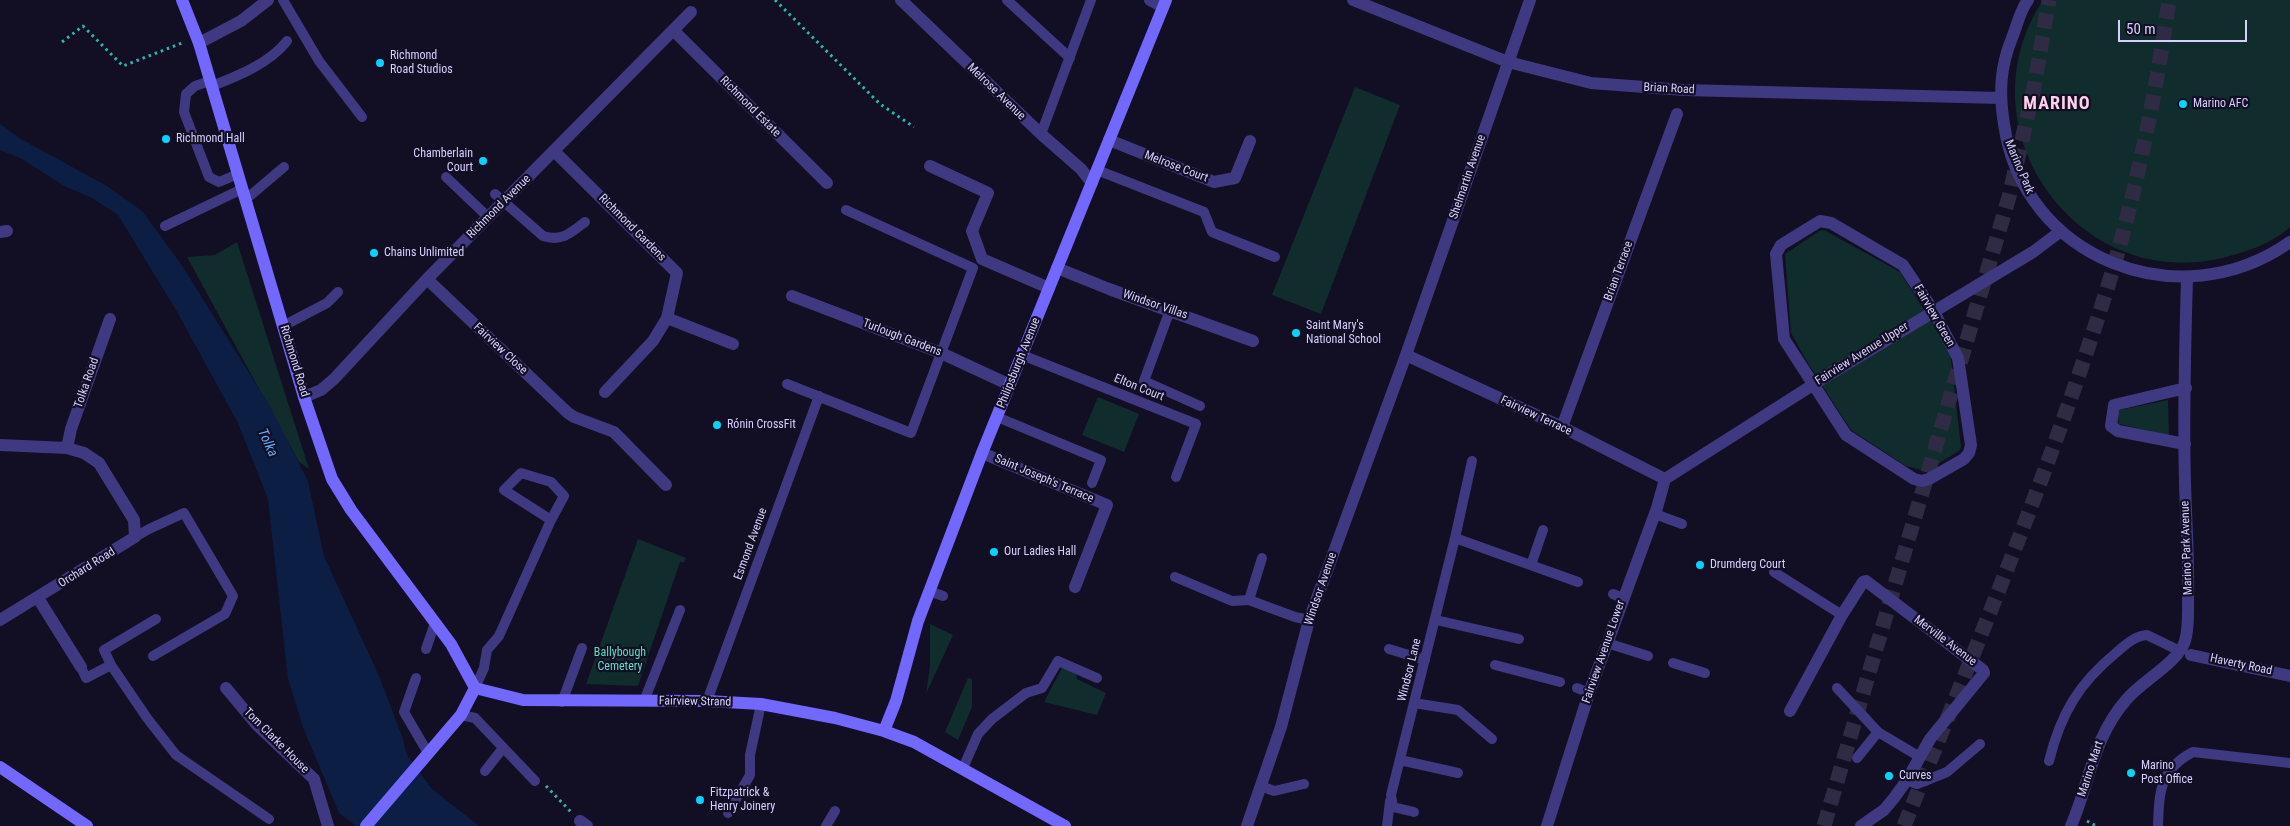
<!DOCTYPE html>
<html>
<head>
<meta charset="utf-8">
<style>
	body { margin:0 }
	#map { position:relative; width:2290px; height:826px; overflow:hidden; background:#120e23; font-family:"Roboto Condensed",sans-serif }
	canvas { display:block }
	.scale { position:absolute; left:2118px; top:20px; width:129px; height:22px; box-sizing:border-box; border:2px solid #d7d0ff; border-top:0; padding-left:6px; font-size:15px; line-height:18px; white-space:nowrap; color:#d7d0ff; -webkit-text-stroke:4px #120e23; paint-order:stroke }
</style>
</head>
<body>
<div id="map">
<canvas width="2290" height="826"></canvas>
<div class="scale">50 m</div>
</div>
<script>
const context = document.querySelector('canvas').getContext('2d');
context.lineJoin = 'round';
function fill(path, color) { context.fillStyle = color; context.fill(path, 'evenodd'); }
function trace(path, color, width, dash) { context.strokeStyle = color; context.lineWidth = width; context.lineCap = dash ? 'butt' : 'round'; context.setLineDash(dash || []); context.stroke(path); }
function drawText(font, color, halo, rows, align = 'center') {
  context.font = font + ' "Roboto Condensed",sans-serif'; context.lineWidth = 4.5; context.setLineDash([]); context.textBaseline = 'middle'; context.strokeStyle = halo; context.fillStyle = color; for (const [text, x, y, turn = 0] of rows) {
    context.save(); context.translate(x, y); context.rotate((+turn || 0) * Math.PI / 180); context.textAlign = isNaN(turn) ? turn : align; if (halo) context.strokeText(text, 0, 0); context.fillText(text, 0, 0); context.restore();
  }
}
const green = new Path2D(`
	M2043,0H2290V227C2275,241 2252,250 2233,255C2083,301 1957,131 2043,0Z
	M1355,87L1400,105L1321,314L1272,295Z
	M1824,230L1900,272L1950,351L1961,447L1959,451L1926,471L1906,466L1851,430L1809,365L1791,333L1785,254L1819,231Z
	M237,242L309,469L299,462L187,257L215,255Z
	M1098,397L1139,414L1124,452L1082,435Z
	M2168,400L2169,436L2119,424L2118,412L2120,410Z
	M638,539L686,558L684,562H680L638,686L586,684Z
	M930,624L953,635L926,694L930,665Z
	M1062,668L1076,672L1077,679L1106,693L1097,715L1044,702Z
	M968,678L972,679V707L958,740L945,732Z`);
const water = new Path2D(`
	M0,124L21,139L107,186L142,211L181,264L271,408L308,481L324,556L379,676L402,736L407,755L431,788L479,826H356L339,813L304,730L288,679L268,499L238,423L176,310L118,215L92,198L64,186L22,159L0,150Z`);
const highwayTunnel = new Path2D(`
	M1824,826L2009,197L2034,87L2049,0
	M1904,826C1972,656 2044,486 2100,311C2132,214 2155,101 2169,0`);
const path = new Path2D(`
	M775,0L880,104L914,127
	M62,42L83,26L123,66L182,43
	M546,786L571,812
	M2087,821L2096,826`);
const lane = new Path2D(`
	M283,0L319,61L362,117
	M1007,0L1070,58
	M210,81L195,86L186,94L184,112L209,177L219,182L238,174
	M212,86C238,76 270,63 287,41
	M1041,134L1091,0
	M1097,170L1204,212L1212,232L1275,257
	M446,177L488,217
	M495,194L543,236C561,242 571,233 585,222
	M245,200L284,167
	M165,226L242,189
	M1170,310L1144,381L1200,406
	M283,326L327,303L338,292
	M1022,355L1196,424L1176,477
	M787,384L911,433L973,268L846,210
	M997,417L1101,460L1092,483
	M1655,514L1682,524
	M135,537L149,529L184,513L233,596L225,614L153,656
	M1455,538L1472,461
	M1262,558L1249,600L1295,617L1309,620
	M1531,565L1543,530
	M1774,572L1842,615
	M1175,577L1232,601L1249,600
	M929,591L943,596
	M1613,594L1623,598
	M156,619L104,650L111,665L147,718L176,755L269,819
	M1436,620L1519,639
	M1607,643L1648,656
	M426,649L435,623
	M1389,649L1425,660
	M1673,663L1705,673
	M1495,665L1560,682
	M81,667L86,678L111,665
	M416,678L404,712L428,753
	M475,688L484,668L487,650L499,636L551,520L504,490L521,473L551,482L564,496L551,520
	M1577,688L1589,693
	M1837,688L1878,732L1920,757
	M644,701L680,610
	M707,701L819,396
	M562,702L582,648
	M1414,703L1458,710L1492,739
	M461,715L475,718L535,781
	M1857,758L1878,732
	M1400,760L1458,773
	M2049,761C2061,713 2079,683 2117,652C2126,644 2135,636 2147,635L2180,651
	M963,768L978,734L992,719L1026,693L1042,688L1058,661L1097,678
	M485,771L503,748
	M1907,780L1917,784L1947,772L1980,744
	M1261,786L1274,791L1304,784
	M1414,812L1393,807L1391,795L1455,538L1578,582
	M728,813L750,775V755L761,704
	M826,826L835,811
	M1387,826L1390,801
	M2158,826C2159,792 2160,769 2193,752L2290,763`);
const street = new Path2D(`
	M901,0L1041,134L1081,169L1092,183
	M1150,0L1163,7
	M1353,0L1508,62L1591,83L1684,90L2000,98
	M2028,0C2020,10 2017,26 2012,38C2000,67 1999,93 2004,124C2023,259 2180,320 2290,242
	M673,30L827,183
	M199,43L241,21L268,0
	M1109,140L1214,182L1235,178L1250,141
	M554,151L677,273L667,318L653,341L605,392
	M930,166L988,193L972,231L982,259L1049,288
	M1820,221L1831,223L1903,265L1933,310L1958,358L1971,445L1969,453L1964,459L1929,479L1922,481L1914,479L1846,435L1784,339L1776,254L1781,245Z
	M0,232L7,231
	M1057,268L1109,289L1253,341
	M427,279L568,413L574,417L614,432L666,485
	M792,296L941,353L1010,385
	M667,318L733,344
	M1406,355L1562,427L1665,479
	M304,397L321,390L334,379L427,279L691,12
	M1562,427L1677,114
	M2185,444L2118,431L2111,426L2114,405L2186,388
	M0,445L67,448L84,453L99,463L134,520L135,537L0,620
	M67,448L71,429L110,319
	M982,453L1107,505L1075,587
	M1665,479L1830,374L2033,252L2061,231
	M38,598L81,667
	M2191,655L2290,676
	M226,688L257,725L314,779L328,826
	M1790,711L1842,615L1863,582L1866,581L1983,670L1984,673L1930,739L1907,780L1894,798L1884,810L1861,826
	M580,821L587,826
	M1247,826L1281,727L1309,620L1406,355L1530,0
	M1547,826L1589,693L1657,508L1665,479
	M2071,826C2090,782 2093,737 2127,699C2143,680 2178,663 2185,641C2189,627 2188,613 2188,599C2189,560 2186,521 2185,482C2183,414 2185,346 2187,278`);
const secondary = new Path2D(`
	M182,0L199,43L304,397L332,479L351,510L451,644L475,688
	M475,688L523,700L707,701L761,704L835,718L884,731L914,742L1065,826
	M884,731L896,701L918,621L982,453L1166,0
	M0,767L87,826
	M366,826L461,715L475,688`);
const markers = [
	[380,63,5,"#01d5fa"],
	[2183,104,5,"#01d5fa"],
	[166,139,5,"#01d5fa"],
	[483,161,5,"#01d5fa"],
	[374,253,5,"#01d5fa"],
	[1296,333,5,"#01d5fa"],
	[717,425,5,"#01d5fa"],
	[994,552,5,"#01d5fa"],
	[1700,565,5,"#01d5fa"],
	[2131,773,5,"#01d5fa"],
	[1889,776,5,"#01d5fa"],
	[700,800,5,"#01d5fa"]
];
const poiNames = [
	["Richmond",390,56],
	["Road Studios",390,70],
	["Marino AFC",2193,104],
	["Richmond Hall",176,139],
	["Chamberlain",473,154,"right"],
	["Court",473,168,"right"],
	["Chains Unlimited",384,253],
	["Saint Mary's",1306,326],
	["National School",1306,340],
	["Rónin CrossFit",727,425],
	["Our Ladies Hall",1004,552],
	["Drumderg Court",1710,565],
	["Marino",2141,766],
	["Post Office",2141,780],
	["Curves",1899,776],
	["Fitzpatrick &",710,793],
	["Henry Joinery",710,807]
];
const streetNames = [
	["Brian Road",1669,89,3],
	["Melrose Avenue",996,92,44],
	["Richmond Estate",750,107,45],
	["Melrose Court",1176,167,21],
	["Marino Park",2019,167,67],
	["Shelmartin Avenue",1468,177,-71],
	["Richmond Avenue",499,207,-45],
	["Richmond Gardens",632,228,45],
	["Brian Terrace",1619,271,-70],
	["Windsor Villas",1155,305,19],
	["Fairview Green",1934,316,60],
	["Turlough Gardens",902,338,21],
	["Fairview Close",500,349,43],
	["Fairview Avenue Upper",1862,354,-32],
	["Richmond Road",294,361,73],
	["Philipsburgh Avenue",1019,363,-68],
	["Tolka Road",87,383,-71],
	["Elton Court",1139,388,22],
	["Fairview Terrace",1536,416,25],
	["Saint Joseph's Terrace",1044,479,23],
	["Esmond Avenue",751,544,-70],
	["Marino Park Avenue",2187,548,-92],
	["Orchard Road",87,568,-32],
	["Windsor Avenue",1321,589,-71],
	["Merville Avenue",1945,641,37],
	["Fairview Avenue Lower",1604,652,-71],
	["Haverty Road",2241,665,12],
	["Windsor Lane",1410,670,-76],
	["Fairview Strand",695,702,1],
	["Tom Clarke House",276,741,45],
	["Marino Mart",2091,769,-72]
];
const parkNames = [
	["Ballybough",620,653],
	["Cemetery",620,667]
];
const waterNames = [
	["Tolka",267,443,65]
];
const districtNames = [
	["MARINO",2057,104]
];
fill(green, '#112c2d');
fill(water, '#0c1e44');
trace(highwayTunnel, '#302b44', 15, [15, 8]);
trace(path, '#2fb4b2', 3, [2.5, 4]);
trace(lane, '#3f3982', 10);
trace(street, '#3f3982', 12);
trace(secondary, '#7267fe', 12);
for (const [x, y, r, color] of markers) { const dot = new Path2D(); dot.arc(x, y, r, 0, 2 * Math.PI); context.fillStyle = color; context.fill(dot); trace(dot, '#120e23', 2); }
drawText('12px', '#d7d0ff', '#120e23', poiNames, 'left');
drawText('12px', '#d7d0ff', '#120e23', streetNames);
drawText('12px', '#5cdfc4', '#120e23', parkNames);
drawText('italic 14px', '#5eadfe', '#120e23', waterNames);
context.letterSpacing = '1px';
drawText('bold 18px', '#ffd2ec', '#120e23', districtNames);
context.letterSpacing = '0px';
</script>
</body>
</html>
